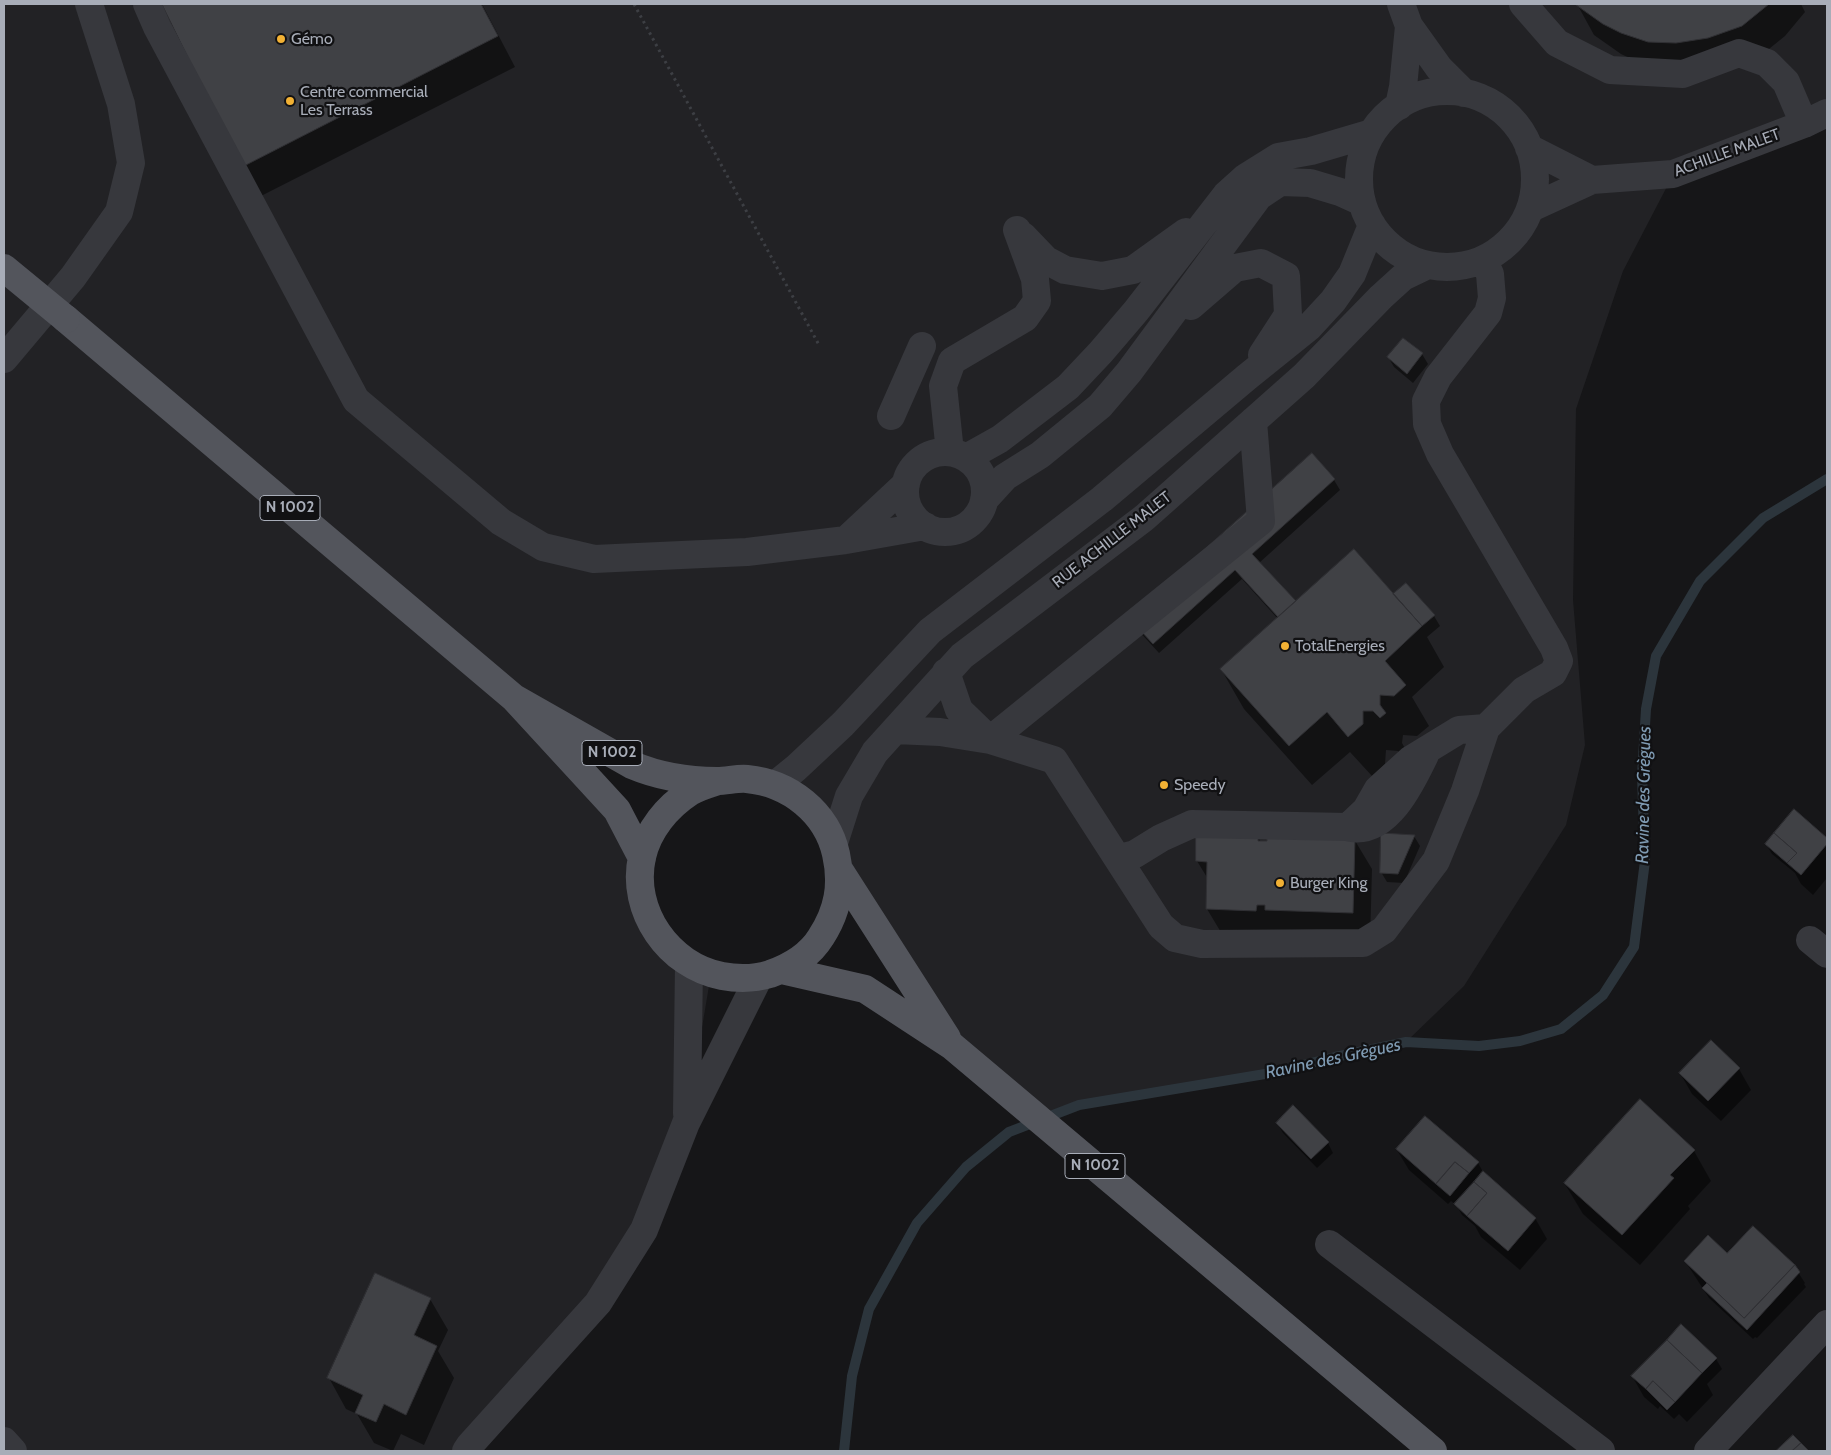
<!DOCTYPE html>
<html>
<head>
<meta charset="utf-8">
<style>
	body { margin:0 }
	#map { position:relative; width:1831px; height:1455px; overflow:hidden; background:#161618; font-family:Cabin,sans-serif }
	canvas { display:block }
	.frame { position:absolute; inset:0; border:5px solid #a8adb8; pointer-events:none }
</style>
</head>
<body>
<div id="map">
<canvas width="1831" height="1455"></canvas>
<div class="frame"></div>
</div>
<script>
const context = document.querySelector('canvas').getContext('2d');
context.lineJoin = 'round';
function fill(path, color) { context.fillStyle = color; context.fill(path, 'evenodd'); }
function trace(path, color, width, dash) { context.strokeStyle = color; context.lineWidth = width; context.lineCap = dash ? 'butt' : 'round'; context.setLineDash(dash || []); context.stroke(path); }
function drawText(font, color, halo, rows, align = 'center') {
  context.font = font + ' Cabin,sans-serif'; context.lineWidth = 4.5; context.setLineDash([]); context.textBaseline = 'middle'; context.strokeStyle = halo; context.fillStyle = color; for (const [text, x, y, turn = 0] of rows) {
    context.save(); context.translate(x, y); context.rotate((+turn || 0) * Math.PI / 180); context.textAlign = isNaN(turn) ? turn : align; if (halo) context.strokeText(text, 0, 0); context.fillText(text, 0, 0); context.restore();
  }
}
const built = new Path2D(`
	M4,4H1827V113L1673,175L1623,271L1576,409L1573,600L1585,745L1566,825L1464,986L1406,1042L1271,1073L1079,1105L1056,1114L952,1046L810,806L696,781L516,699L605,796L644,907L711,974L686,1123L644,1230L467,1451H4Z`);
const shadow = new Path2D(`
	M164,4H482L515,67L261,196L243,166Z
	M1577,4H1801L1805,12L1785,36L1759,57L1640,63L1621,54L1594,35Z
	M1422,354L1428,364L1413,383L1394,367L1388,357Z
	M1312,455L1334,480L1340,490L1259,563L1296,603L1393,596L1406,584L1434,616L1440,626L1427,637L1444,667L1412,697L1429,726L1417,736L1403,735L1402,743L1408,754L1403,758L1398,751L1386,750L1385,764L1372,776L1350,752L1312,785L1244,709L1221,669L1278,619L1242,579L1159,653L1136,628Z
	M1794,811L1827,840V878L1813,895L1801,884L1795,873L1772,854L1766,844Z
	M1257,836L1261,842L1354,839L1372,869L1370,943L1225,939L1207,909L1208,879L1197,861Z
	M1414,836L1420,846L1404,883L1387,882L1381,872Z
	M1711,1042L1739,1069L1751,1090L1721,1121L1692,1094L1680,1073Z
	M1277,1123L1328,1143L1333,1153L1317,1168L1283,1133Z
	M1397,1150L1478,1163L1485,1175L1535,1218L1547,1239L1520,1270L1481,1237L1475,1226L1462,1215L1457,1206L1451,1201L1448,1204L1409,1170Z
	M1694,1151L1711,1181L1688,1206L1690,1209L1640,1265L1583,1214L1565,1184Z
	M1727,1255L1794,1266L1805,1283L1804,1284L1806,1287L1757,1338L1755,1337L1753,1339L1709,1298L1685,1261Z
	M376,1275L430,1299L448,1330L438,1351L454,1378L424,1445L401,1434L393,1451L374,1443L357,1414L346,1409L329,1378Z
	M1716,1359L1722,1369L1707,1384L1713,1395L1687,1422L1679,1414L1674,1419L1660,1406L1658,1409L1644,1397L1632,1376Z`);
const stream = new Path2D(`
	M844,1451L852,1376L869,1309L917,1223L966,1167L1009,1132L1079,1105L1271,1073L1335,1057L1406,1042L1479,1046L1520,1041L1561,1029L1603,995L1634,947L1645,861L1642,775L1646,709L1656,656L1700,581L1763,518L1827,479`);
const building = new Path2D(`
	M162,4H481L498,36L242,167Z
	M1575,4H1769L1742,26L1708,38L1676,43L1648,42L1621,33L1603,24Z
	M1403,338L1423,353L1407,374L1387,357Z
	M1312,453L1335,479L1252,554L1296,601L1278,617L1235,570L1153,644L1129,618Z
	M1354,549L1422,626L1385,661L1406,685L1394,696L1380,695V705L1386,713L1380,718L1373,711H1363V724L1348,737L1327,712L1289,746L1220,669Z
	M1406,583L1435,615L1422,626L1393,594Z
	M1794,809L1827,838V844L1801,875L1787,863L1797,853L1774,833Z
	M1196,832L1258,835V841H1267V836L1355,838L1353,913L1265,910V905H1257L1256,911L1206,909L1207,862L1196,861Z
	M1381,833L1415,835L1398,874L1380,873Z
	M1774,833L1797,853L1787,863L1765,844Z
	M1711,1040L1740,1068L1708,1101L1679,1073Z
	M1640,1099L1695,1150L1670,1175L1674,1178L1622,1235L1564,1183Z
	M1293,1105L1329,1142L1311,1159L1276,1123Z
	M1425,1116L1479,1162L1469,1173L1455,1162L1436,1184L1396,1149Z
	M1455,1162L1469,1173L1450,1196L1436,1184Z
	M1483,1171L1536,1218L1508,1251L1467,1216L1487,1193L1474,1182Z
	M1474,1182L1487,1193L1467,1216L1454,1204Z
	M1753,1226L1795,1265L1744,1318L1684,1261L1708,1235L1727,1253Z
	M1795,1265L1800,1272L1747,1330L1702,1288L1707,1283L1744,1318Z
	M375,1273L431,1298L414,1335L437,1346L406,1415L384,1404L376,1422L355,1413L363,1395L327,1378Z
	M1681,1324L1717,1358L1702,1373L1667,1340Z
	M1667,1340L1702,1373L1675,1402L1653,1381L1646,1389L1631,1376Z
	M1653,1381L1675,1402L1667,1410L1646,1389Z
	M1793,1435L1801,1443L1792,1451H1776Z
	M1801,1443L1809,1451H1792Z`);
const path = new Path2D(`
	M634,4L819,345`);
const minor = new Path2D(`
	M147,4L157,27L356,400L501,522L543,547L594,559L747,552L846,540L925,526
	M1401,4L1409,26L1439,68L1464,93
	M1523,4L1557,43L1610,70L1683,74L1739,53L1767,63L1786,82L1804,124
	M1359 179a88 88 0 1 1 176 0a88 88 0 1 1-176 0Z
	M1399,106L1403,87L1409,26
	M1529,148L1592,180L1531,208
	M1592,180L1673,174L1804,124L1827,113
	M1023,236L1046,260L1065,270L1102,276L1133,270L1186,232
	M1191,306L1235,268L1261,263L1286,276L1288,315L1262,355
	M4,359L73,277L119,212L131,163L121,104L89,4
	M891,416L922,346
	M950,452L943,386L952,361L1025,318L1037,301L1035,279L1017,230
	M905 492a40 40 0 1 1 80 0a40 40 0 1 1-80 0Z
	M966,458L1000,439L1068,387L1101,352L1136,311L1226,195L1246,177L1278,157L1311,151L1372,133
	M984,500L1005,477L1040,455L1100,406L1129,372L1259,196L1280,182L1310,183L1340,192L1362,202
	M846,540L906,484
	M895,730L940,732L990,740L959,710L946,672
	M990,740L1054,760L1161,926L1175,938L1202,944L1363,943L1384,930L1436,861L1465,791L1486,728L1524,690L1553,673L1559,661L1554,648L1440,454L1427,424L1426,401L1438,377L1488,313L1492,298L1490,274L1483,260
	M990,740L1261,521L1253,421
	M775,785L796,768L843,724L930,631L1102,499L1247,377L1309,327L1333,301L1352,274L1372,225
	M1351,828C1388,834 1412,782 1425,755
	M834,843L849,796L875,752L962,656L1144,518L1304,376L1381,297L1403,277L1428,265
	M1119,858L1135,854L1161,838L1192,824L1348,827L1366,810L1378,789L1410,760L1459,730L1486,728
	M1810,940L1827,954
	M687,1113L689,965
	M1329,1244L1601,1451
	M4,1441L13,1451
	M466,1451L470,1445L598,1303L644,1230L686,1123L759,977
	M1708,1451L1827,1324`);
const major = new Path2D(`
	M66,319L514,698L617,810L642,858
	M514,698L632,765C658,776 689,781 717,781C727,781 738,778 747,779C790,783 827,813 836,854C843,885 838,911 821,937C810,955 790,967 770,974C754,979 738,979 722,976C669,966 630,911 642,857C648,830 667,807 690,792C698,787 709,784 718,781
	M840,871L947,1038
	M782,970L865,989L952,1046L1433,1451`);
const majorBridge = new Path2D(`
	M4,268L66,319`);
const markers = [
	[281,39,5,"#f2b134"],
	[290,101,5,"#f2b134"],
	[1285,646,5,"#f2b134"],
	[1164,785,5,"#f2b134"],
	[1280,883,5,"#f2b134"]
];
const shields = [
	[290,508,60],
	[612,753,60],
	[1095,1166,60]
];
const shieldNames = [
	["N 1002",290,508],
	["N 1002",612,753],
	["N 1002",1095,1166]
];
const poiNames = [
	["Gémo",291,39],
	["Centre commercial",300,92],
	["Les Terrass",300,110],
	["TotalEnergies",1295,646],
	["Speedy",1174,785],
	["Burger King",1290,883]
];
const streetNames = [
	["ACHILLE MALET",1727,153,-20],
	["RUE ACHILLE MALET",1112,540,-38]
];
const waterNames = [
	["Ravine des Grègues",1644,795,-89],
	["Ravine des Grègues",1333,1059,-12]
];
fill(built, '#222225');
fill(shadow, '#0007');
trace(stream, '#2c353c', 10);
fill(building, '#404145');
trace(building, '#303034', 1);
trace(path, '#3d3f44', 3, [2.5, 4]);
trace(minor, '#37383d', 28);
trace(major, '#53555c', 28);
trace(majorBridge, '#53555c', 28);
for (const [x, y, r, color] of markers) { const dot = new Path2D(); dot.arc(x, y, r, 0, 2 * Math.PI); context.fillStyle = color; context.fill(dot); trace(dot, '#111113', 2); }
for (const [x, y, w] of shields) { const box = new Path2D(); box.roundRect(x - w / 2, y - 12.5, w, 25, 4); context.fillStyle = '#111113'; context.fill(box); trace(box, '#a8adb8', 1); }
drawText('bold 15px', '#a8adb8', null, shieldNames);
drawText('16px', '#a8adb8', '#111113', poiNames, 'left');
drawText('16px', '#a8adb8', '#111113', streetNames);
drawText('italic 18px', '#7f9bb3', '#111113', waterNames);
</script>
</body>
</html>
